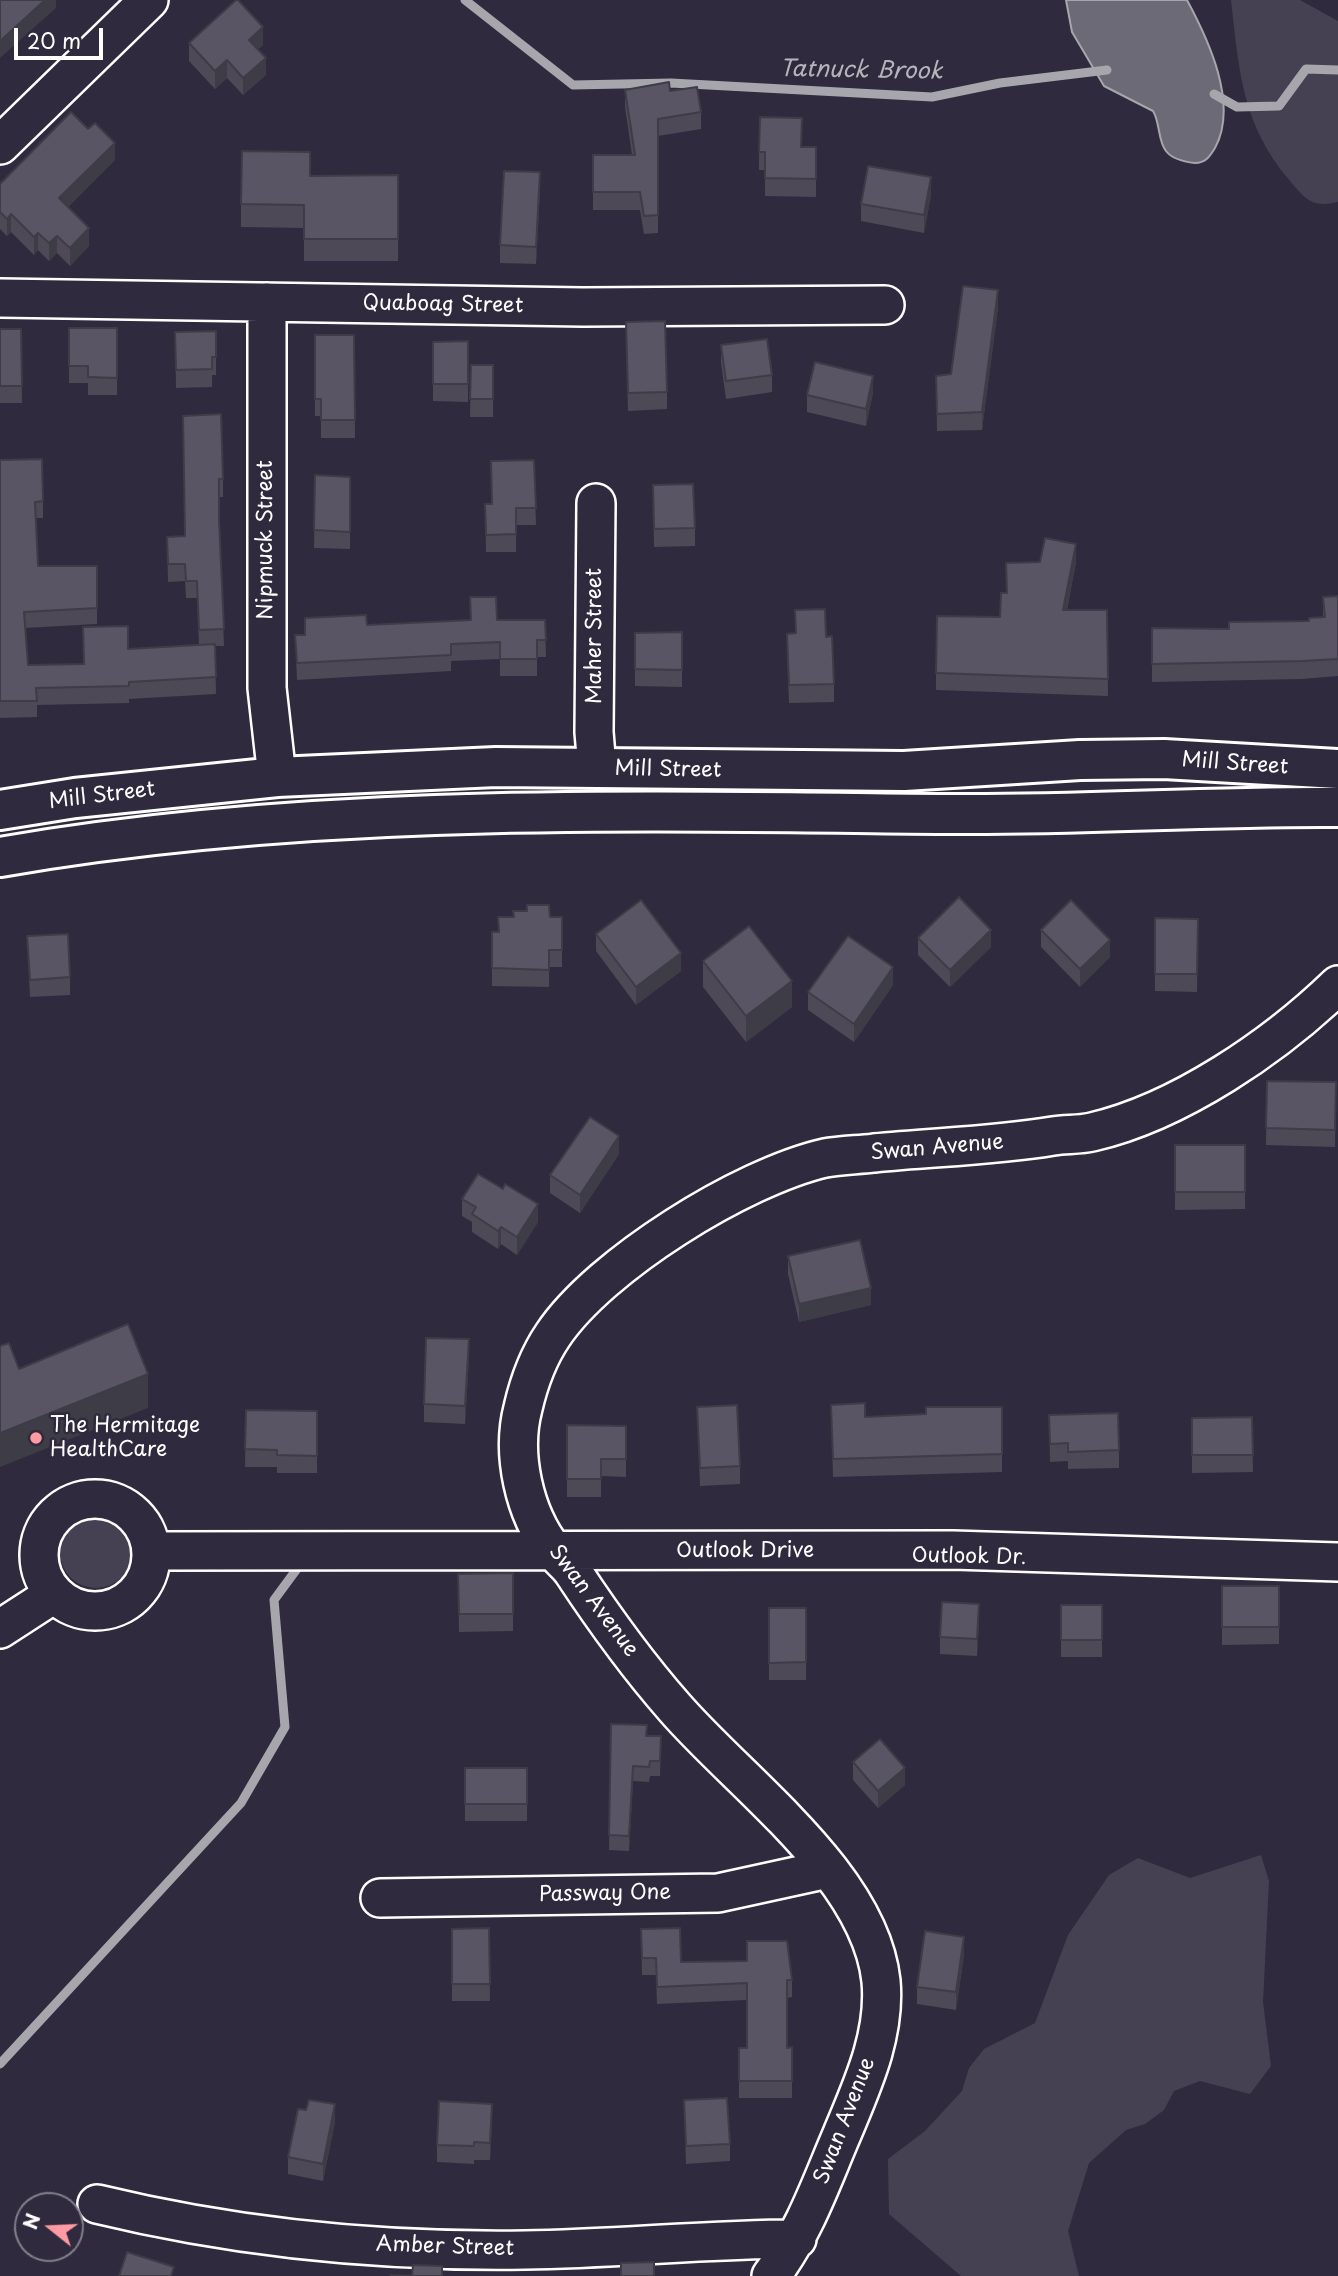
<!DOCTYPE html>
<html>
<head>
<meta charset="utf-8">
<style>
	body { margin:0 }
	#map { position:relative; width:1338px; height:2276px; overflow:hidden; background:#2f2a3d; font-family:"Playpen Sans",sans-serif }
	canvas { display:block }
	.north { position:absolute; left:14px; top:2192px; width:70px; height:70px; box-sizing:border-box; background:#2f2a3d; border:2px solid #827f8b; border-radius:50%; rotate:288deg; font-size:19px; font-weight:700; line-height:28px; text-align:center; color:#fff }
	.north::after { content:''; display:block; margin:auto; width:24px; height:32px; background:#ff9aa2; clip-path:polygon(50% 0,100% 100%,50% 72%,0 100%) }
	.scale { position:absolute; left:14px; top:28px; width:89px; height:32px; box-sizing:border-box; border:4px solid #fff; border-top:0; padding-left:9px; font-size:21px; line-height:24px; white-space:nowrap; color:#fff; -webkit-text-stroke:5px #2f2a3d; paint-order:stroke }
</style>
</head>
<body>
<div id="map">
<canvas width="1338" height="2276"></canvas>
<div class="north">N</div>
<div class="scale">20 m</div>
</div>
<script>
const context = document.querySelector('canvas').getContext('2d');
context.lineJoin = 'round';
function fill(path, color) { context.fillStyle = color; context.fill(path, 'evenodd'); }
function trace(path, color, width, dash) { context.strokeStyle = color; context.lineWidth = width; context.lineCap = dash ? 'butt' : 'round'; context.setLineDash(dash || []); context.stroke(path); }
function drawText(font, color, halo, rows, align = 'center') {
  context.font = font + ' "Playpen Sans",sans-serif'; context.lineWidth = 5; context.setLineDash([]); context.textBaseline = 'middle'; context.strokeStyle = halo; context.fillStyle = color; for (const [text, x, y, turn = 0] of rows) {
    context.save(); context.translate(x, y); context.rotate((+turn || 0) * Math.PI / 180); context.textAlign = isNaN(turn) ? turn : align; if (halo) context.strokeText(text, 0, 0); context.fillText(text, 0, 0); context.restore();
  }
}
const green = new Path2D(`
	M1231,0H1300L1338,21V202C1312,208 1306,200 1290,181C1242,125 1239,71 1231,0Z
	M60 1552a36 36 0 1 1 72 0a36 36 0 1 1-72 0Z
	M1261,1855L1269,1881L1263,2002L1271,2066L1250,2094L1200,2081L1174,2091L1164,2110L1145,2124L1126,2130L1089,2163L1068,2231L1079,2276H961L889,2214L888,2159L925,2131L962,2091L969,2068L984,2049L1035,2023L1068,1935L1109,1875L1138,1858L1190,1878Z`);
const water = new Path2D(`
	M1066,0H1187C1208,39 1239,104 1215,148C1210,156 1206,163 1195,163C1186,162 1172,159 1166,151C1158,142 1160,122 1153,111L1104,86L1072,32Z`);
const stream = new Path2D(`
	M465,0L573,85L671,83L932,97L1000,83L1107,70
	M1214,94L1237,107L1279,106L1306,69L1338,70
	M0,2064L241,1803L285,1727L274,1600L302,1562`);
const minor = new Path2D(`
	M0,145L149,0
	M0,298L583,307L885,305
	M267,302V688L277,777
	M596,503L594,732L597,768
	M39 1555a56 56 0 1 1 112 0a56 56 0 1 1-112 0Z
	M151,1551L953,1550L1338,1562
	M0,1629L54,1594
	M380,1898L718,1893L828,1869
	M97,2204C237,2238 381,2252 525,2250C616,2249 706,2239 797,2239
	M771,2276C804,2233 821,2183 842,2134C862,2086 886,2035 881,1981C870,1876 741,1784 675,1708C638,1666 604,1619 573,1572C568,1564 559,1558 553,1550C524,1513 511,1454 523,1408C529,1382 538,1357 553,1335C600,1265 742,1177 825,1158C841,1155 858,1155 874,1153C934,1147 994,1146 1053,1136C1066,1134 1080,1135 1092,1132C1179,1112 1275,1046 1338,985`);
const major = new Path2D(`
	M0,810L75,798L277,777L496,767L904,771L1080,760L1164,759L1338,769
	M0,857C315,802 636,811 954,814C1082,815 1210,806 1338,807`);
const wall = new Path2D(`
	M189,43L263,45L258,49L266,75L243,95L227,78L215,89L189,61Z
	M625,90L670,91L701,112V129L658,136V233L644,234L640,210H593V155H632L625,107Z
	M802,147H816V197L765,196V170H759V152Z
	M115,160L68,207L89,246L70,266L57,253L49,261L38,250L34,255L11,232L7,236L0,229V184Z
	M398,175V261H304V228L241,227V204L310,176Z
	M540,190L536,264L500,263V245Z
	M931,195L924,233L861,221V204Z
	M998,308L982,430L937,431L936,376L951,374Z
	M69,328H117V395H88V383H69Z
	M0,329H21L22,403H0Z
	M216,331V375H212V387L176,388L175,332Z
	M315,335H354L355,438H321V416H315Z
	M626,340L667,392V409L628,411Z
	M468,341V402L433,401V342Z
	M721,345L772,375V392L726,399L721,363Z
	M471,365H493V417H470Z
	M873,393L866,426L807,412V395Z
	M183,416L223,479V497H219V519L224,646H215L216,694L129,699V703L37,705V717L0,718V460L43,501V518H36L38,566H97V624L25,628L28,665L84,664L128,649L199,645L197,598H186L185,581L168,582L167,537L185,536Z
	M534,460L536,525H516V552H486L485,504H491Z
	M315,475L350,477V549L314,548Z
	M653,485L695,528V546L654,547Z
	M1076,562L1067,610H1107L1108,696L936,690V673L1000,617L1006,593Z
	M1338,596V676L1302,679L1152,682V628L1229,629L1309,621L1323,617V597Z
	M795,610L826,637L834,684V702L789,703L787,651L796,633Z
	M305,618L367,625L497,620H545L546,657H537V676H500V659L451,661V671L297,680L295,635H305Z
	M682,632V687L635,686V633Z
	M550,917H562V967H549V987L492,986V932H498Z
	M1155,918L1198,919L1197,992L1155,991Z
	M1041,930L1110,957L1080,987L1041,947Z
	M596,934L681,971L636,1005L596,951Z
	M27,936L70,977V995L30,997Z
	M918,938L991,947L950,987L918,955Z
	M703,961L792,1007L746,1042L703,987Z
	M893,985L854,1042L808,1010V992Z
	M1267,1081L1336,1082L1335,1147L1266,1145Z
	M1175,1145H1245V1209L1175,1210Z
	M619,1154L580,1213L550,1193V1175Z
	M462,1199L538,1222L517,1255L501,1244L498,1249L472,1232V1222L462,1216Z
	M788,1256L871,1305L799,1322L788,1274Z
	M469,1357L465,1424L424,1422V1404Z
	M831,1405L865,1417L926,1414L1002,1407V1472L833,1477Z
	M697,1407L740,1466V1484L700,1486Z
	M246,1410L317,1411V1473H277V1467H245Z
	M1049,1415L1119,1450V1468L1068,1469V1461L1050,1462Z
	M1252,1417L1253,1472L1192,1473V1418Z
	M567,1425L626,1426V1477L601,1476V1497H567Z
	M513,1573V1631L459,1632L458,1574Z
	M1222,1586H1279V1644L1222,1645Z
	M1061,1605H1102V1657H1061Z
	M769,1608H806V1680H769Z
	M979,1622L977,1656L940,1654V1637Z
	M611,1724L647,1736H661L660,1776H650L649,1782L633,1781L629,1851L609,1850Z
	M853,1762L905,1785L878,1808L853,1780Z
	M465,1768H527V1821H465Z
	M489,1928L490,2001H452V1929Z
	M641,1929L681,1962L792,1980V1997L787,1998V2048L792,2047V2098H739V2048H747V2000L657,2004L656,1975H642Z
	M964,1955L956,2010L917,2004V1987Z
	M684,2100L730,2144V2161L686,2164Z
	M306,2110L335,2122L323,2181L288,2174V2157Z
	M492,2121L490,2160H474V2164L437,2162V2145Z`);
const shadedWall = new Path2D(`
	M45,0H56V8L0,58V41Z
	M263,27V45L249,57V40Z
	M266,58V75L243,95V78Z
	M227,60V78L215,89V71Z
	M115,143V160L59,215V198Z
	M540,172V190L536,264V247Z
	M931,177V195L924,233V215Z
	M11,214V232L7,236V219Z
	M89,228V246L70,266V248Z
	M38,233V250L34,255V237Z
	M57,236V253L49,261V243Z
	M998,290V308L982,430V412Z
	M873,376V393L866,426V409Z
	M1076,544V562L1063,627V610Z
	M991,930V947L950,987V970Z
	M1110,940V957L1080,987V969Z
	M681,953V971L636,1005V987Z
	M893,967V985L854,1042V1024Z
	M792,981V1007L746,1042V1016Z
	M619,1136V1154L580,1213V1195Z
	M538,1204V1222L517,1255V1237Z
	M501,1227V1244L498,1249V1231Z
	M871,1288V1305L799,1322V1304Z
	M469,1339V1357L465,1424V1406Z
	M148,1374V1408L0,1467V1433Z
	M979,1604V1622L977,1656V1639Z
	M633,1766V1781L629,1851V1836Z
	M905,1768V1785L878,1808V1791Z
	M964,1937V1955L956,2010V1992Z
	M335,2104V2122L323,2181V2164Z
	M492,2104V2121L490,2160V2143Z`);
const building = new Path2D(`
	M0,0H45L0,41Z
	M236,0H238L263,27L249,40L266,58L243,78L227,60L215,71L189,43Z
	M669,82L670,91L697,87L701,112L658,119V215L644,216L640,192H593V155H635L625,90Z
	M71,112L88,129L95,123L115,143L59,198L89,228L70,248L57,236L49,243L38,233L34,237L11,214L7,219L0,212V184Z
	M760,117L802,118L801,147H816V179L765,178V152H759Z
	M242,151L310,152V176L398,175V239H304V205L241,204Z
	M868,166L931,177L924,215L861,204Z
	M504,171L540,172L536,247L500,245Z
	M963,286L998,290L982,412L937,414L936,376L951,374Z
	M665,321L667,392L628,393L626,322Z
	M69,328H117V378L88,377V366H69Z
	M0,329H21L22,386H0Z
	M216,331V357H212V369L176,370L175,332Z
	M315,335H354L355,420H321V399H315Z
	M767,339L772,375L726,381L721,345Z
	M468,341V384H433V342Z
	M815,362L873,376L866,409L807,395Z
	M471,365H493V399H470Z
	M221,414L223,479H219V519L224,629L199,630L197,581H186L185,564H168L167,537L185,536L183,416Z
	M42,459L43,501L35,502L38,566H97V608L24,612L28,665L84,664L83,627L128,626V649L215,644L216,677L129,682V686L36,688L37,701H0V460Z
	M534,460L536,508H516V534L486,535L485,504H492L491,461Z
	M315,475L350,477V532L314,530Z
	M693,484L695,528L654,529L653,485Z
	M1045,538L1076,544L1063,610H1107L1108,679L936,673L937,616L1000,617L1001,593H1007L1006,563L1040,562Z
	M1338,596V659L1302,661L1152,664V628L1229,629V622L1309,621V618L1325,617L1323,597Z
	M470,597H496L497,620H545L546,640H537V659H500V642L451,644V655L297,663L295,635H305V618L366,615L367,625L471,620Z
	M825,609L826,637L832,636L834,684L789,685L787,634L796,633L795,610Z
	M682,632V670L635,669V633Z
	M959,897L991,930L950,970L918,938Z
	M641,900L681,953L636,987L596,934Z
	M1071,900L1110,940L1080,969L1041,930Z
	M527,905H549L550,917H562V950H549V970L492,968V932H499L498,917H514L513,911H527Z
	M1155,918L1198,919L1197,974H1155Z
	M749,926L792,981L746,1016L703,961Z
	M68,934L70,977L30,980L27,936Z
	M848,936L893,967L854,1024L808,992Z
	M1267,1081L1336,1082L1335,1130L1266,1128Z
	M590,1117L619,1136L580,1195L550,1175Z
	M1175,1145H1245V1192H1175Z
	M478,1174L503,1189L505,1184L538,1204L517,1237L501,1227L498,1231L472,1214L476,1207L462,1199Z
	M860,1240L871,1288L799,1304L788,1256Z
	M128,1324L148,1374L0,1433V1346L9,1343L19,1369Z
	M426,1338L469,1339L465,1406L424,1404Z
	M865,1403V1417L926,1414V1407H1002V1454L833,1459L831,1405Z
	M737,1405L740,1466L700,1468L697,1407Z
	M246,1410L317,1411V1456L277,1455V1450L245,1449Z
	M1118,1413L1119,1450L1068,1452V1443L1050,1444L1049,1415Z
	M1252,1417L1253,1455H1192V1418Z
	M567,1425L626,1426V1459H601V1479H567Z
	M513,1573V1614H459L458,1574Z
	M1222,1586H1279V1627H1222Z
	M942,1602L979,1604L977,1639L940,1637Z
	M1061,1605H1102V1640H1061Z
	M769,1608H806V1662L769,1663Z
	M611,1724L647,1725L646,1736H661L660,1761H650L649,1767L633,1766L629,1836L609,1835Z
	M880,1739L905,1768L878,1791L853,1762Z
	M465,1768H527V1804H465Z
	M489,1928L490,1984H452V1929Z
	M680,1928L681,1962L747,1961V1941H787L792,1980H787V2048L792,2047V2081H739V2048H747V1983L657,1987L656,1958H642L641,1929Z
	M925,1931L964,1937L956,1992L917,1987Z
	M727,2098L730,2144L686,2146L684,2100Z
	M309,2100L335,2104L323,2164L288,2157L298,2109L306,2110Z
	M439,2101L492,2104L490,2143L474,2142V2146L437,2145Z
	M127,2252L174,2267L171,2276H119Z
	M654,2262V2276H621V2263Z
	M413,2265L442,2266V2276H391V2275L412,2276Z`);
const markers = [
	[36,1438,7,"#ff9aa2"]
];
const streetNames = [
	["Quaboag Street",443,305,1],
	["Nipmuck Street",266,540,-90],
	["Maher Street",595,636,-90],
	["Mill Street",1235,764,4],
	["Mill Street",668,770,1],
	["Mill Street",102,796,-7],
	["Swan Avenue",937,1148,-5],
	["Outlook Drive",745,1551],
	["Outlook Dr.",969,1557,1],
	["Swan Avenue",593,1601,53],
	["Passway One",605,1894,-1],
	["Swan Avenue",845,2121,-69],
	["Amber Street",445,2247,2]
];
const poiNames = [
	["The Hermitage",50,1426],
	["HealthCare",50,1450]
];
const waterNames = [
	["Tatnuck Brook",861,71,1]
];
fill(green, '#464152');
fill(water, '#6d6a77');
trace(water, '#a7a6ad', 2);
trace(stream, '#a7a6ad', 9);
trace(minor, '#fff', 42);
trace(major, '#fff', 44);
trace(minor, '#2f2a3d', 37);
trace(major, '#2f2a3d', 38);
fill(wall, '#4d4956');
fill(shadedWall, '#3e3c46');
fill(building, '#595564');
trace(building, '#3e3c46', 2);
for (const [x, y, r, color] of markers) { const dot = new Path2D(); dot.arc(x, y, r, 0, 2 * Math.PI); context.fillStyle = color; context.fill(dot); trace(dot, '#2f2a3d', 2.5); }
drawText('21px', '#fff', '#2f2a3d', streetNames);
drawText('21px', '#fff', '#2f2a3d', poiNames, 'left');
drawText('italic 23px', '#b6b4bb', '#2f2a3d', waterNames);
</script>
</body>
</html>
